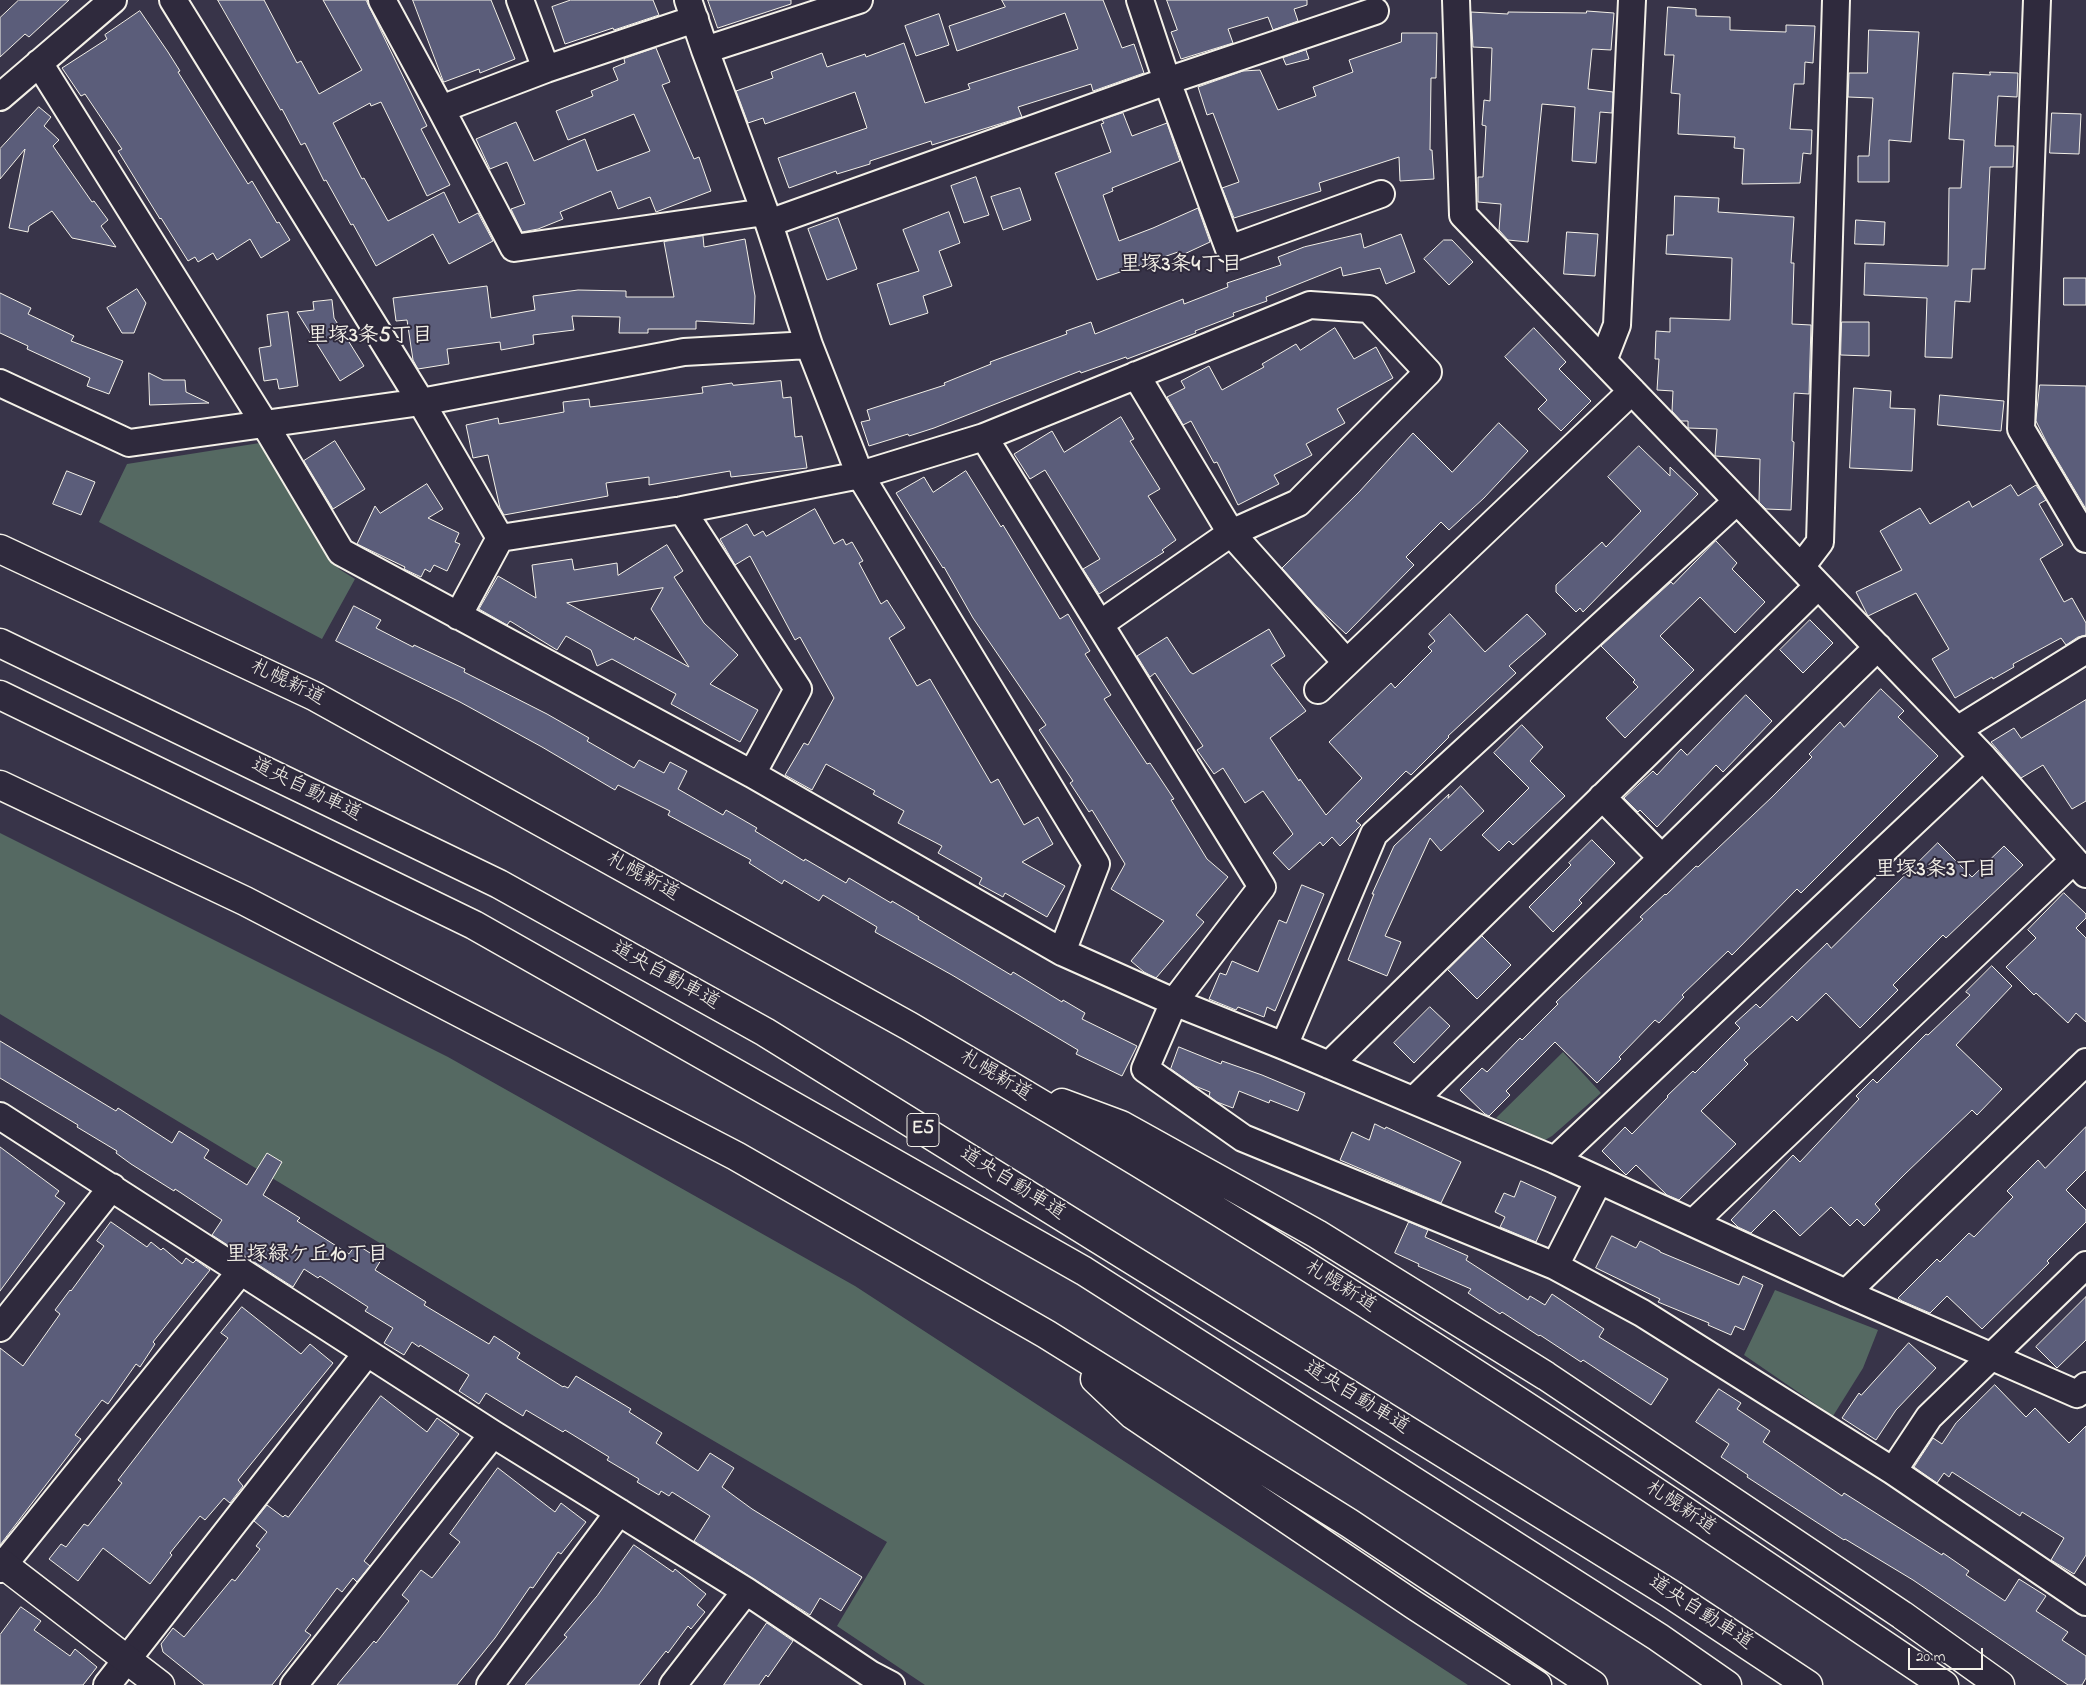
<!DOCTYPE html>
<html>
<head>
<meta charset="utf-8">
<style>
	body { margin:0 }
	#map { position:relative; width:2086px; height:1685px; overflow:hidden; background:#383449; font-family:"Indie Flower",sans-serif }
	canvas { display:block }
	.scale { position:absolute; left:1908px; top:1648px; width:75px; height:22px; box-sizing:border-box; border:2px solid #f4f1e8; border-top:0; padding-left:6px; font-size:15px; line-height:18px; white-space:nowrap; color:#f4f1e8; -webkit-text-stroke:4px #2f2a3d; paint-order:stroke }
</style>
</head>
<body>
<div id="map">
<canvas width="2086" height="1685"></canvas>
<div class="scale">20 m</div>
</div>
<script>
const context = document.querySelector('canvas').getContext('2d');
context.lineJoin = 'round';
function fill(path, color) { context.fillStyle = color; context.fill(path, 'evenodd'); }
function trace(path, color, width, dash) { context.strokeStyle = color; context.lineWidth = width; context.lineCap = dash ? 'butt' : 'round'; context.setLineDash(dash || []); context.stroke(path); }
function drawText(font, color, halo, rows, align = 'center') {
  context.font = font + ' "Indie Flower","Klee One",sans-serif'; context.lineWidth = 4; context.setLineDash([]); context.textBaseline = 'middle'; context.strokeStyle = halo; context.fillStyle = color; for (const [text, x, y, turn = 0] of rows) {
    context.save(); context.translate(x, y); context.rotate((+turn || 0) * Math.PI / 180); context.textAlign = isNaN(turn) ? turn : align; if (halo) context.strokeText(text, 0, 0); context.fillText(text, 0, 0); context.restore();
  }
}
const green = new Path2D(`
	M266,442L339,569L355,579L322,639L99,522L127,464Z
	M0,833L448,1057L855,1286L1468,1685H925L837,1626L887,1542L534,1336L0,1014Z
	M1563,1052L1601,1093L1552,1136L1545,1140L1496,1118Z
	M1775,1290L1878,1330L1863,1368L1833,1416L1744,1355Z`);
const building = new Path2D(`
	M19,0H69L29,37L25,34L0,57V18Z
	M218,0H264L297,63L301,61L319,94L362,70L323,0H366L427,126L421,129L450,185L427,196L381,102L371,106L370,103L333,123L362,179L364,178L388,221L444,192L459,223L478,213L493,241L449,264L433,234L376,266L353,224L351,225L326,180L324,181L305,143L301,145L282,109L281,110Z
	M413,0H491L515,59L480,73L479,69L444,82Z
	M571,0H653L659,15L614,30L613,28L565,44L552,7Z
	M708,0H791V4L718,28Z
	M1002,0H1103L1122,48L1134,44L1144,73L1093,91L1091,84L1018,107L1022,117L932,145L931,141L870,161V164L837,174L836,171L789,188L778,158L867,128L855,92L765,124L763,118L748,123L736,91L773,78L771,72L822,53L827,67L865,54L866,57L904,43L925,103L970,89L968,84L1078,49L1065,13L957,51L949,26L1005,7Z
	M1167,0H1307V5L1294,9L1298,21L1273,30L1268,17L1228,29L1233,43L1181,59L1171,32L1177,30Z
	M1668,7L1696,9V16L1730,17V30L1786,32V25L1815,26L1813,63L1805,62L1804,84H1794L1790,129L1812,130L1811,154L1803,153L1800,183L1742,184L1744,149L1734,148L1735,137L1678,134L1680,94L1671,93L1674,55H1665Z
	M140,11L168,52L180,71L178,72L248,184L252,181L277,223L279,222L290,240L261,258L250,239L217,260L213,253L198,262L195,257L188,261L161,218L160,219L118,151L122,149L85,94L81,96L62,68L107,39L105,35Z
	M1587,11L1614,13L1611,50L1592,49L1588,89L1613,92L1612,113L1600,112L1596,163L1572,161L1575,107L1542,104L1528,242L1508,240L1499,230L1501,204L1478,202V177H1483L1486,126L1482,125L1484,100L1490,101L1492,48L1473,47L1471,12L1508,14V12L1586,13Z
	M939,14L949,45L916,56L905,26Z
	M1869,30L1919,32L1911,142L1889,140V182H1858V156H1869L1873,98L1848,97L1849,73H1867Z
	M1402,33H1437L1436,78H1431L1430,150H1432L1434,179L1400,181L1399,157L1319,183L1321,191L1234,218L1222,188L1239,182L1213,113L1207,115L1198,87L1243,71L1260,70L1278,110L1316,96L1313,87L1353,72L1349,60L1401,42Z
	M656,48L670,82L662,85L694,159L699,157L711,191L656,212L650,197L618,209L611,191L560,212L563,219L538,229L522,232L511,209L525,204L507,162L490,169L476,139L516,122L534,161L585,139L597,171L650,151L634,114L568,140L556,111L593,96L591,91L618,80L613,68L625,63L624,59Z
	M1306,50L1309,59L1286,65L1283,58Z
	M1990,72L2018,73L2017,97L1998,96L1995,146H2014L2013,167H1990L1985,269H1972L1970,302L1955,301L1952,358L1925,357L1927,298L1864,295L1865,263L1948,266L1949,188H1961L1964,140L1949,139L1953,73L1990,75Z
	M39,107L51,117L44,126L59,140L53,146L92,202L94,201L108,220L101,226L116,247L72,238L52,211L29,226L28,232L9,228L25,149L0,179V149Z
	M1123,113L1132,136L1167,123L1180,161L1112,188L1113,191L1103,195L1119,241L1153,228L1198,208L1210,242L1180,256L1178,252L1097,280L1055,173L1111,152L1101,124L1104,123L1102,120Z
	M2052,113L2081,114L2079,154L2050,153Z
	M976,177L989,215L964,223L951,186Z
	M1020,188L1031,220L1003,230L991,197Z
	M1675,196L1719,198L1718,212L1794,217L1791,263H1794L1792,324L1811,325L1809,394L1794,393L1792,441L1794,442L1791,510L1766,509L1759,502L1760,459L1715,456L1717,429L1688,428V421H1681L1672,411L1673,391L1657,390L1659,359H1655L1656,331L1670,332V318L1730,320L1732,258L1666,254L1667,235H1673Z
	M949,212L960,243L939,251L952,286L923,296L928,313L890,325L877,284L919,271L903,230Z
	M838,218L857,269L827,280L808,229Z
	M1856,220L1885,222L1884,245L1855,244Z
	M1567,232L1598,234L1595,276L1564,274Z
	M1361,234L1364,248L1401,234L1415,272L1386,284L1380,268L1343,276L1341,267L1266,297L1267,301L1233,313L1234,316L1195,331L1196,333L1127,359L1126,357L1081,373L1080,371L934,428L909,436L908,434L869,446L861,422L870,420L867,410L945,385L944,383L991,364L990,362L1067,334L1066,331L1091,322L1095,334L1183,299L1184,304L1228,287L1227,283L1281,265L1278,257L1304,247Z
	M703,236L704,247L745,239L755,296L754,324L696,321V329H648V333H619L620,317L572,316L574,330L533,335L534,344L501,350L500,342L447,349L449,364L418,369L413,360L407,320L396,321L393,298L487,286L491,318L535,310L533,296L578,290L626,291V297H674L664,242Z
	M1444,240H1452L1473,262L1449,285L1424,259Z
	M2064,278H2086V305H2064Z
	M137,289L146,303L134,333H122L107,308Z
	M0,293L31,308L28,314L74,336L71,341L123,361L109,394L87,386L90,378L27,349L28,346L0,333Z
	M332,300L334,318L364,366L340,381L297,312L314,310L313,302Z
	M288,312L298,386L279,389L277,379L264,381L259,348L271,346L267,315Z
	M1842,322H1869V356L1841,355Z
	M1335,328L1354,359L1376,347L1393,378L1337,409L1345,423L1306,444L1312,455L1274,475L1279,484L1238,505L1217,462L1214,463L1191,421L1183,425L1167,397L1185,388L1181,381L1209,366L1222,390L1264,367L1262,364L1296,344L1300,350Z
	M1534,328L1566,362L1559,369L1591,401L1561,431L1538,409L1547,400L1505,357Z
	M149,373L163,380H185L186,392L209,403L150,405Z
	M781,381L783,398L791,397L795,437L802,436L807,468L731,477L730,471L649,485V477L606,483L608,496L504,515L500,508L488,455L473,458L466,425L498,418L499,424L564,412L563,402L589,399L590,407L703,393L702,387L732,383L733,385Z
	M2040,385L2086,386V509L2048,445L2036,421Z
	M1854,388L1891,391L1890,408L1915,409L1912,471L1850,468Z
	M1940,395L2004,401L2001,431L1938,425Z
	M1121,417L1134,439L1130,441L1160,489L1148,496L1176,540L1162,550L1164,552L1099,594L1083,569L1100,559L1045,470L1030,479L1014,454L1052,431L1064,452Z
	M1499,423L1528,451L1484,498L1449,530L1441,522L1406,557L1414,565L1346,634L1315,605L1282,568L1359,492L1413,433L1452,472Z
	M335,441L365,489L333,509L304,461Z
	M1639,446L1670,476V467L1698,494L1583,612L1580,608L1576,612L1556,592V585L1602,542L1606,547L1641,511L1608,477Z
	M67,471L95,482L81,515L53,504Z
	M966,471L1001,527L1003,525L1060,619L1068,614L1090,651L1085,654L1111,695L1104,699L1147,764L1150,763L1174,799L1171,800L1207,859L1228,877L1196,915L1204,922L1156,978L1144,972L1131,961L1164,921L1111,889L1125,864L1092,810L1089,812L1070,783L1073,781L1039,730L1046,725L973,618L944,567L943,568L896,493L924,477L933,492Z
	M427,484L443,509L428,518L459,533L455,542L460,544L447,571L434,565L430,572L425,569L421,577L404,569L405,567L357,544L375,506L380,513Z
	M2011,485L2018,496L2036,485L2046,500L2039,504L2063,545L2040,559L2064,602L2072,598L2086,623V635L2078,637L2066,645L2061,638L2013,664L2014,667L1993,679L1992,677L1955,698L1932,659L1949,649L1916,593L1868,616L1856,592L1902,570L1880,531L1920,508L1930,524L1969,501L1972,507Z
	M815,509L834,544L843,539L846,545L852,542L863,561L859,563L881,604L887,600L905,628L889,638L917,686L930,679L991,783L998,779L1024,825L1038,817L1053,844L1022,862L1065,886L1047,917L1005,893L1003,897L979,884L982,878L938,853L942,846L898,823L904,811L873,794L875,791L826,764L812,790L785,775L804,743L808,745L834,698L800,637L795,640L750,556L735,565L720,539L747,524L754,536L763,531L766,536Z
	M1716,541L1737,563L1732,569L1765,602L1735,633L1700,597L1660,636L1694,670L1625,738L1606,718L1638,687L1633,682L1635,680L1601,646L1671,582L1673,584Z
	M667,545L683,571L674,577L704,623L738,655L710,684L758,710L740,742L671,704L676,694L612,659L597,666L591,650L566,636L557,650L510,621L507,625L479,609L498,576L536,598L532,565L572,559L574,570L617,563L618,575ZM663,588L651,609L689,667L635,637L634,640L567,603Z
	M354,606L381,620L376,628L413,647L414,645L465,669L464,672L547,714L589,738L587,741L634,768L639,760L664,773L670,762L687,771L678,789L723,815L726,810L757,828L755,831L804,861L805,859L846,883L849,878L891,903L892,901L919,917L918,919L1011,975L1013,972L1062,1002L1063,1000L1085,1013L1082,1019L1137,1046L1122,1076L1076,1054L1078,1050L952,975L875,932L877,927L823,895L819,901L784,880L782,884L749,863L751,860L668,815L670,811L618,785L615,790L542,747L460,702L336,641Z
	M1450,614L1485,652L1527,614L1546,634L1509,666L1516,673L1448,736L1449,737L1411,775L1406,771L1356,821L1361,825L1340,846L1332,837L1323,846L1320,842L1289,870L1273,853L1293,834L1263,791L1245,803L1223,768L1214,774L1197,750L1203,746L1155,673L1150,677L1137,656L1167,637L1190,672L1193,674L1269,629L1285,656L1271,665L1306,711L1270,738L1299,781L1300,779L1326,815L1362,778L1329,742L1391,683L1395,688L1432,651L1428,647L1435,641L1429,634Z
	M1810,620L1833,643L1803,673L1780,650Z
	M1881,689L1904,711L1898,717L1938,756L1801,893L1797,889L1732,955L1728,951L1682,995L1684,997L1659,1023L1655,1020L1619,1057L1621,1059L1597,1083L1555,1042L1506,1091L1510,1095L1489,1116L1485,1114L1460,1090L1482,1068L1487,1072L1520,1038L1522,1040L1558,1004L1556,1002L1643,919L1640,917L1665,894L1666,895L1696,866L1698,867L1772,797L1812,757L1809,754L1840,722L1844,727Z
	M1746,695L1772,721L1723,772L1716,765L1657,827L1640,810L1638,812L1624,798L1653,771L1657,775L1681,749L1687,755Z
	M2086,700V801L2072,809L2043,765L2021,778L1991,742L2014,728L2021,738Z
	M1522,725L1543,747L1530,761L1565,796L1513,845L1509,841L1499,851L1482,835L1529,788L1494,753Z
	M1461,786L1484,811L1441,851L1430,838L1385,936L1401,942L1387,976L1348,960L1374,894H1372L1394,846L1449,794L1448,798Z
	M1592,840L1615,863L1579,900L1582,903L1553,932L1529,907L1571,865L1569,863Z
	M1938,843L1972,877L2004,846L2023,865L1946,938L1943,935L1893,985L1898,990L1860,1028L1826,993L1797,1021L1792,1016L1744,1060L1748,1064L1701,1111L1736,1144L1679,1200L1667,1195L1636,1165L1626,1175L1602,1151L1625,1127L1632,1134L1668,1097L1667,1096L1693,1071L1695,1073L1740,1028L1735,1023L1756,1004L1760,1008L1827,943L1831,948Z
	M1302,885L1324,894L1275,1011L1267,1007L1264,1017L1238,1007L1236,1010L1209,999L1220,973L1226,975L1232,961L1258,972L1279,920L1286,923Z
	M2064,893L2086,914V918L2076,928L2086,938V1022L2076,1013L2068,1023L2036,993L2034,995L2006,967L2036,938L2028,930Z
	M1482,936L1511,965L1477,999L1448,970Z
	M1992,966L2012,986L1956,1045L2002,1089L1977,1115L1972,1110L1906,1173L1875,1204L1880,1210L1864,1226L1857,1219L1850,1226L1831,1207L1800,1236L1774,1210L1751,1233L1738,1227L1731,1220L1793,1155L1800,1162L1859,1099L1856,1096L1873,1079L1877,1083L1926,1034L1928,1035L1970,995L1966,992Z
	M1430,1007L1450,1026L1414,1063L1394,1043Z
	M0,1041L116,1111L118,1108L172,1143L179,1131L209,1150L204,1158L247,1185L267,1153L282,1162L263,1195L300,1218L297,1221L349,1254L356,1244L381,1260L375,1270L426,1302L424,1305L489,1344L494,1336L520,1353L517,1358L563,1387L564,1386L568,1388L576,1376L631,1409L629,1412L662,1433L656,1443L698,1471L710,1453L734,1468L722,1487L752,1509L862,1577L841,1611L820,1598L810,1615L694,1541L710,1516L672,1492L669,1496L661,1491L659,1495L637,1482L639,1479L607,1460L609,1457L565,1430L563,1432L526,1410L523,1416L486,1393L479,1404L459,1391L469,1375L420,1345L419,1347L412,1342L404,1355L384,1343L393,1328L365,1311L368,1307L320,1276L318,1278L304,1269L293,1287L212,1235L222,1220L175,1189L174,1191L131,1164L116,1153L117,1151L77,1127L78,1125L0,1078Z
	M1179,1047L1221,1064L1222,1061L1262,1075L1305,1093L1298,1111L1270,1100L1269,1103L1239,1091L1233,1108L1217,1102L1209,1096L1210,1092L1195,1086L1171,1069Z
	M1375,1124L1385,1129L1386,1127L1461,1162L1441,1203L1340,1160L1352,1132L1369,1140Z
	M2086,1127V1170L2066,1190L2086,1210V1222L2047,1261L2049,1263L1982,1329L1947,1296L1930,1313L1902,1301L1898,1298L1937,1259L1940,1262L1969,1233L1974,1237L2013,1197L2007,1191L2038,1160L2045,1168Z
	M0,1147L59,1191L55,1196L65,1203L0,1291Z
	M1521,1181L1556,1197L1536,1242L1500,1227L1505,1217L1495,1212L1504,1193L1514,1197Z
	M111,1222L147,1247L151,1242L161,1250L163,1248L182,1264L186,1258L193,1263L196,1260L210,1270L153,1342L155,1344L140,1367L136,1364L108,1404L102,1400L75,1435L81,1439L0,1545V1348L23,1366L60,1314L55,1310L70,1290L71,1291L104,1246L97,1241Z
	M1409,1222L1428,1230L1425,1237L1468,1256L1466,1260L1528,1300L1530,1296L1545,1305L1552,1294L1604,1329L1599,1337L1668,1379L1651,1405L1583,1360L1581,1362L1540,1335L1539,1336L1502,1312L1500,1314L1468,1293L1471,1289L1418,1266L1419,1264L1395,1253Z
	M1612,1236L1636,1248L1640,1241L1660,1251V1252L1739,1285L1743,1276L1763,1285L1744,1330L1735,1326L1731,1335L1708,1325L1709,1323L1658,1302L1660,1299L1596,1268Z
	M2086,1297V1340L2057,1368L2036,1347Z
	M242,1307L301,1354L310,1344L333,1363L238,1480L243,1486L230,1503L224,1498L205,1520L200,1516L170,1553L172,1555L150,1584L103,1548L78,1581L49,1559L61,1544L66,1547L84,1524L88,1526L122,1483L118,1480L228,1338L221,1333Z
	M1909,1343L1936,1368L1896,1410L1876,1440L1842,1418L1859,1393L1861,1395Z
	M1995,1385L2026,1417L2035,1408L2069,1443L2086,1426V1555L2074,1574L2051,1560L2064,1538L2022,1512L2020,1516L1952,1472L1949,1477L1944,1473L1937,1483L1914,1467L1933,1438L1942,1444L1956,1423Z
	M1719,1389L1741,1403L1737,1409L1770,1431L1763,1442L1842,1496L1844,1493L1942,1555L1943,1553L1969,1571L1966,1575L2005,1601L2019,1579L2046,1596L2036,1611L2068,1632L2062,1640L2086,1656V1678L2082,1685H2068L1913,1580L1845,1539L1844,1540L1747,1477L1748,1475L1721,1457L1729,1444L1696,1422Z
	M381,1396L427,1432L437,1418L459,1434L364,1561L370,1566L357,1582L353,1578L342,1592L337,1588L305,1631L311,1635L272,1685H204L163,1652L161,1644L173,1628L184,1637L232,1579L235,1581L260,1549L256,1546L267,1532L254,1521L267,1505L283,1517L285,1515L288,1517Z
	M498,1468L555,1512L561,1503L586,1522L561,1554L558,1552L533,1588L530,1587L495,1638L457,1685H337L374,1641L376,1643L409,1601L402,1595L421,1570L432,1578L460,1542L450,1534Z
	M634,1545L673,1572L675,1569L706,1594L697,1605L705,1612L691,1629L688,1626L668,1653L666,1651L639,1685H525L567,1637L564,1635L597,1596Z
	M21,1607L41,1621L34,1630L70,1656L75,1649L97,1667L83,1685H0V1635Z
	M767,1623L793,1641L768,1677L766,1675L759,1685H724Z`);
const street = new Path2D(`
	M173,0L421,402L500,538
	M382,0L441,109L514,248L765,212
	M520,0L546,69
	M688,0L705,50L765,212L809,345L860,475L1096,864L1062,952
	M1140,0L1167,81L1229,249L1381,194
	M1456,0L1463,215L1983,757L2086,874
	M2037,0L2021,429L2086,539
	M705,50L859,0
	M39,63L264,423L341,552L752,774L1062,952L1174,1002L1284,1046L1555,1160L1846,1293L2077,1394L2086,1386
	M0,97L113,0
	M441,109L546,69L695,19
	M769,223L1167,81L1375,11
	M1603,361L1617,325L1632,0
	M1136,375L1231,533L1346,662
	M0,383L129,443L421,402L684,352L809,345
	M984,437L1262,887L1174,1002L1145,1069L1243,1138L1555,1266L1642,1313L1893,1471L2086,1602
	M682,510L798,689L752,774
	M1801,567L1820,542L1836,0
	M458,616L500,538L682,510L860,475L984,437L1310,305L1369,309L1428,372L1298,503L1231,533L1100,624
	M1318,690L1632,391
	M1957,730L2086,650
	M1602,797L1662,858
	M1284,1046L1374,834L1737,501
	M1329,1065L1818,586
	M1414,1100L1878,647
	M0,1116L493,1434L746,1591L870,1674L891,1685
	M1555,1160L1983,757
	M1693,1223L2073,861
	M1555,1266L1599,1180
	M1846,1293L2086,1062
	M0,1328L112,1187
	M1893,1471L1929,1417L2086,1265
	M0,1569L241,1271
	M107,1685L367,1353
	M294,1685L493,1434
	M490,1685L619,1512
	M673,1685L746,1591`);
const secondary = new Path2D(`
	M0,549L314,696L909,1026C1115,1146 1318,1271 1518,1401C1661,1494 1802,1590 1944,1685
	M0,785L245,901L736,1156L1046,1334L1349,1523L1593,1685
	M1062,1103L1121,1125L1317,1234L1546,1376L1902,1615L2000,1685
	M1095,1379L1133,1415L1414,1605L1537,1685
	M0,1562L160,1685`);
const highway = new Path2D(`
	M0,643L499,884L765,1032L1669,1593L1808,1685
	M0,695L474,925L1084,1271L1658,1637L1727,1685`);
const shields = [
	[923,1130,32]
];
const shieldNames = [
	["E5",923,1130]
];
const streetNames = [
	["札幌新道",287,684,26],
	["道央自動車道",306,791,26],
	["札幌新道",642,878,29],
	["道央自動車道",665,977,29],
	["札幌新道",995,1077,31],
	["道央自動車道",1012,1185,32],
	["札幌新道",1340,1288,32],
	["道央自動車道",1356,1399,32],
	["札幌新道",1680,1509,34],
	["道央自動車道",1700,1614,33]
];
const neighbourhoodNames = [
	["里塚3条4丁目",1181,267],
	["里塚3条5丁目",370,338],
	["里塚3条3丁目",1936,872],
	["里塚緑ケ丘10丁目",307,1257]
];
fill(green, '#556962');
fill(building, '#5b5d7a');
trace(building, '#f4f1e8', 1);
trace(street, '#f4f1e8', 30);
trace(secondary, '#f4f1e8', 31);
trace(highway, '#f4f1e8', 31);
trace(street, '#2f2a3d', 26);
trace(secondary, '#2f2a3d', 28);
trace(highway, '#2f2a3d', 28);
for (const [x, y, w] of shields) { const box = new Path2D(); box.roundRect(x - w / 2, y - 16.5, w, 33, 4); context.fillStyle = '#2f2a3d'; context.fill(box); trace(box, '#f4f1e8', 1); }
drawText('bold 19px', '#f4f1e8', null, shieldNames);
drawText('20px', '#f4f1e8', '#2f2a3d', streetNames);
drawText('bold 21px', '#f4f1e8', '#2f2a3d', neighbourhoodNames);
</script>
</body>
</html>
